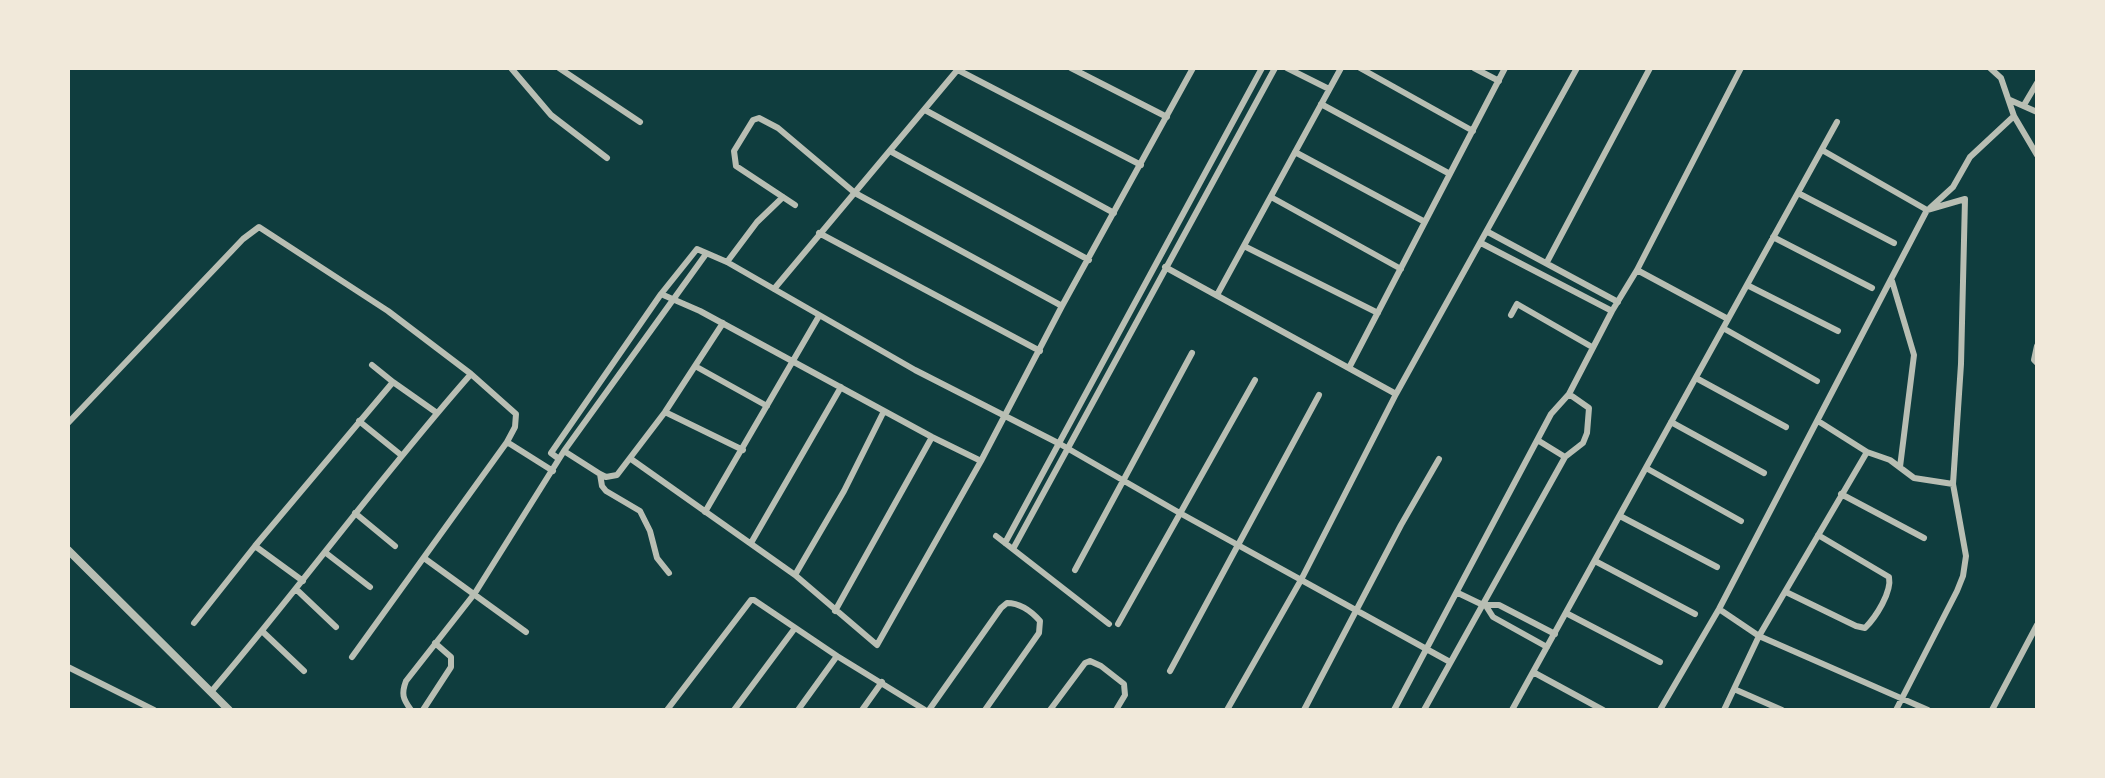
<!DOCTYPE html>
<html>
<head>
<meta charset="utf-8">
<style>
	body { margin:0 }
	#map { position:relative; width:2105px; height:778px; overflow:hidden; background:#0f3d3e; font-family:Helvetica,sans-serif }
	canvas { display:block }
	.frame { position:absolute; inset:0; border:70px solid #f1e9da; pointer-events:none }
</style>
</head>
<body>
<div id="map">
<canvas width="2105" height="778"></canvas>
<div class="frame"></div>
</div>
<script>
const context = document.querySelector('canvas').getContext('2d');
context.lineJoin = 'round';
function trace(path, color, width, dash) { context.strokeStyle = color; context.lineWidth = width; context.lineCap = dash ? 'butt' : 'round'; context.setLineDash(dash || []); context.stroke(path); }
const minor = new Path2D(`
	M511,68L551,115L607,158
	M559,68L640,122
	M1071,68L1167,117
	M1287,68L1329,89
	M1360,68L1473,131
	M1474,68L1499,81
	M1990,68L2001,78L2014,116L2037,155
	M958,70L1141,165
	M2010,100L2037,112
	M1321,104L1450,174
	M2024,105L2037,83
	M925,110L1114,213
	M890,151L1089,260
	M1295,152L1425,222
	M1798,193L1894,243
	M1271,197L1401,269
	M795,205L736,166L734,151L753,120L759,118L778,128L855,193L1062,306
	M1930,208L1953,187L1970,157L2014,116
	M1488,232L1618,302
	M819,233L1040,351
	M1773,237L1872,288
	M1481,243L1612,311
	M1244,246L1378,313
	M727,262L757,222L783,197
	M1547,262L1650,68
	M1165,267L1396,394
	M1637,270L1728,319
	M1892,281L1914,355L1900,467
	M1747,285L1838,331
	M774,289L959,68
	M661,294L700,311L932,437L981,461
	M1217,295L1341,68
	M1511,315L1517,304L1592,347
	M1723,328L1817,381
	M2037,346L2034,360L2037,363
	M372,365L393,382
	M695,366L767,406
	M1350,366L1505,68
	M1696,378L1786,427
	M665,412L743,450
	M359,421L401,455
	M1818,421L1867,452L1890,460L1914,478L1953,484
	M1671,422L1764,473
	M68,423L243,239L259,227L388,311L471,374L516,414L515,427L507,442L553,471
	M564,451L600,474L606,477L617,475L665,412L723,323
	M1565,457L1583,443L1587,433L1589,408L1569,394
	M559,459L551,453L661,294L697,249L727,262L915,370L1060,444L1178,512L1450,662
	M631,459L795,575L877,645L981,461L1062,306L1193,68
	M1646,468L1741,521
	M600,474L602,486L606,491L640,511L650,531L657,558L669,573
	M1841,494L1924,538
	M705,512L819,316
	M355,513L395,546
	M1620,516L1717,567
	M996,536L1109,624
	M751,543L841,387
	M1005,543L1262,68
	M255,546L303,581
	M1013,549L1275,68
	M326,553L370,587
	M424,558L526,632
	M1595,561L1695,614
	M1075,570L1192,353
	M795,575L844,491L884,411
	M297,590L336,627
	M1786,592L1856,626L1865,628C1876,617 1892,592 1889,577L1818,535
	M1458,593L1483,605H1499L1555,634
	M1486,606L1493,617L1547,647
	M1719,609L1759,636L1928,710
	M835,611L932,437
	M1566,613L1660,662
	M194,623L255,546L393,382L437,413
	M1118,624L1255,380
	M263,632L304,671
	M352,657L507,442
	M68,667L154,710
	M1170,671L1319,395
	M1533,672L1603,710
	M1734,689L1782,710
	M211,692C300,588 380,477 471,374
	M411,710C403,699 401,694 406,681L475,593L564,451L706,254
	M423,710L451,667V657L435,643
	M667,710L751,600H754L837,656L925,710
	M734,710L795,628
	M798,710L837,656
	M862,710L882,682
	M929,710L1001,608L1007,603C1020,603 1032,612 1040,621L1039,633L985,710
	M1050,710L1085,663L1090,661L1101,666L1124,684L1125,695L1116,710
	M1227,710L1301,580L1396,394L1577,68
	M1304,710L1401,525L1439,459
	M1394,710L1551,414L1569,394L1612,311L1637,270L1741,68
	M1424,710L1565,457L1539,441
	M1512,710L1837,122
	M1660,710L1719,609L1927,210L1822,150
	M1724,710L1759,636L1867,452
	M1896,710L1957,591L1963,576L1966,556L1953,484L1961,364L1965,199L1927,210
	M1992,710L2037,625`);
const tertiary = new Path2D(`
	M68,550L229,710`);
trace(minor, '#b8beb3', 6);
trace(tertiary, '#b8beb3', 8);
</script>
</body>
</html>
